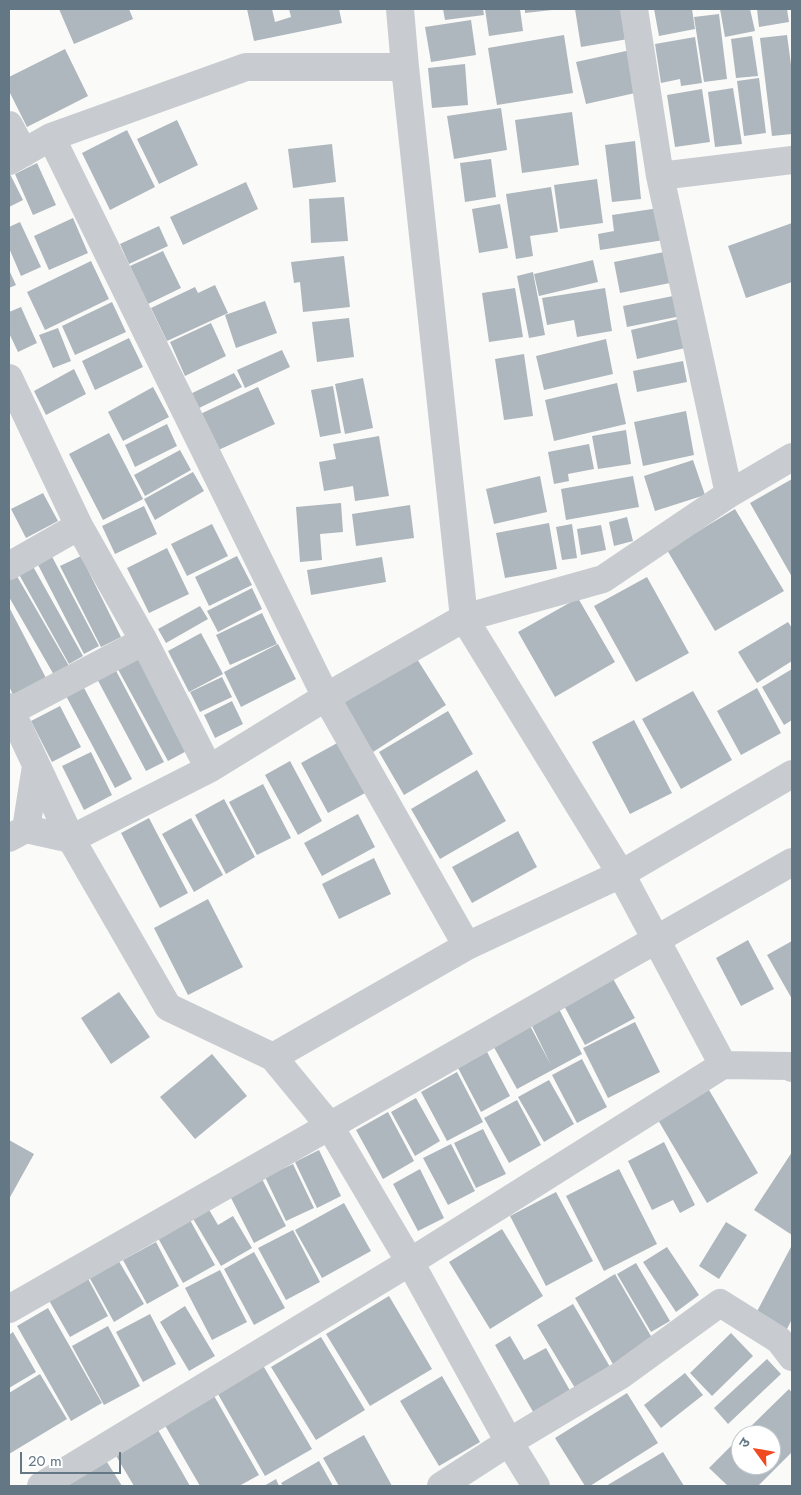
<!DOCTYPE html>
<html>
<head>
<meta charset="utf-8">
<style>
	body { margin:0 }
	#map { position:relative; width:801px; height:1495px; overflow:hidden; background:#fafaf8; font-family:Jost,"Noto Sans Devanagari",sans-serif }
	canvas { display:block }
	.frame { position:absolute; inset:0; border:10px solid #637785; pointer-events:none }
	.north { position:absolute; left:731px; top:1425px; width:50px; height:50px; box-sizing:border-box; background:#fff; border:1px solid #c1c9ce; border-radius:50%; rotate:302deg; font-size:14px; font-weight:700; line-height:20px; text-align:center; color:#637785 }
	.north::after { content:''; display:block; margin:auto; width:18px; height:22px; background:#f14a21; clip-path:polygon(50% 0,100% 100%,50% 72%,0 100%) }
	.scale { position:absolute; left:20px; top:1452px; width:101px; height:22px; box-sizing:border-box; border:2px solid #637785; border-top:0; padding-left:6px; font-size:15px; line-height:18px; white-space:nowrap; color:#637785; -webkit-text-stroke:4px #fff; paint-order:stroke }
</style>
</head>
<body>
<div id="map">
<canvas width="801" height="1495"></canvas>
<div class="frame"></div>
<div class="north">उ</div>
<div class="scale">20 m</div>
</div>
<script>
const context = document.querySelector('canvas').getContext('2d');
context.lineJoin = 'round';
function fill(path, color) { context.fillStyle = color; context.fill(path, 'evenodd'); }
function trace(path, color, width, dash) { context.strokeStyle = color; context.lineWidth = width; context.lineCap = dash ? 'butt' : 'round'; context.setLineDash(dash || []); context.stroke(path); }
const building = new Path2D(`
	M59,9H129L133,19L74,44Z
	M247,9H272L275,22L291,17L289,9H339L342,23L254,41Z
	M443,9H483L484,15L445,20Z
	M485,9H520L523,31L489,36Z
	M525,9H551L552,10L525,13Z
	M575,9H630L634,38L581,47Z
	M654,9H692L695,29L659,36Z
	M720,9H750L755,31L725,37Z
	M757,9H787L789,22L759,27Z
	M719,14L727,79L704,82L694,17Z
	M471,20L476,55L431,62L425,27Z
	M564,35L573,93L497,105L488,48Z
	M787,35L792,72V134L772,136L760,38Z
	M752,36L758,76L736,78L731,39Z
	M695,37L702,83L681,86L680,79L661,83L655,44Z
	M65,49L88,96L27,127L9,91V77Z
	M635,49L644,91L586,104L576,62Z
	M465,64L468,105L432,108L428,68Z
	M759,78L766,133L744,136L737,81Z
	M733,88L742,144L715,147L708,92Z
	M702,89L710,142L675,147L667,95Z
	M501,108L507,150L454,159L447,116Z
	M572,112L579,165L522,173L515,120Z
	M177,120L198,165L159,184L137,139Z
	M127,130L155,187L110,210L82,153Z
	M635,141L641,199L612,202L605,145Z
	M332,144L336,182L293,188L288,149Z
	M491,159L496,197L465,202L460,163Z
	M37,163L56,205L33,215L15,174Z
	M9,172L23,200L9,207Z
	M597,179L603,223L560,229L554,185Z
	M246,182L258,209L183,245L170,217Z
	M551,187L558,232L530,236L533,256L516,259L506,194Z
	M344,197L348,241L311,243L309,199Z
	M500,204L508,248L479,253L472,209Z
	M659,208L664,240L600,250L598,234L614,231L612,215Z
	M73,218L88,253L49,270L34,236Z
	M20,222L41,267L21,276L9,248V227Z
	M792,223V282L746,298L728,246Z
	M159,226L168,246L129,264L120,244Z
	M163,251L181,288L148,304L130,266Z
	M669,251L675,282L620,293L614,262Z
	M344,256L350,307L303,312L300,282L294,283L291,262Z
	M593,260L598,282L539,296L534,274Z
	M91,261L109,299L45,330L27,292Z
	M9,270L16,285L9,288Z
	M533,272L545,335L529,338L517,276Z
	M215,285L228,313L167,341L151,308L195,287L198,293Z
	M515,288L523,337L489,342L482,293Z
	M605,288L612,331L577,337L574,320L547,325L542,298Z
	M678,295L681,316L627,327L623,306Z
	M265,301L277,333L236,348L225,315Z
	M112,302L126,332L75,355L62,326Z
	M21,307L37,343L18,352L9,333V312Z
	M349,318L354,357L317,362L312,322Z
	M678,319L685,348L637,359L631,330Z
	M211,323L226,356L185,376L170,342Z
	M58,328L71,361L53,368L39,335Z
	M129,338L143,367L95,390L82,361Z
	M606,339L613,374L544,390L536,356Z
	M282,350L290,367L245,388L237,370Z
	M524,354L533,416L504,420L495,359Z
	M683,361L687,382L637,392L633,371Z
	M74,369L86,394L46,415L34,391Z
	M234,373L242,387L193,411L186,396Z
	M363,378L373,428L345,434L335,384Z
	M617,383L626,424L554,441L545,400Z
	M333,386L341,433L320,437L311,390Z
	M153,387L169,417L123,441L108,412Z
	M258,387L275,424L212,453L196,416Z
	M686,411L694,455L643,466L634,422Z
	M167,424L177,446L135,467L125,445Z
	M626,430L631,464L598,469L592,436Z
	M109,433L143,499L103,520L69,454Z
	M379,436L389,496L355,501L353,486L324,491L319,462L336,459L333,444Z
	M589,444L594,469L568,474L569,481L554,484L548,452Z
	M180,450L191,470L145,496L134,475Z
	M693,460L705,495L655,511L644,476Z
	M193,472L204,491L155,520L144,499Z
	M540,476L547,512L494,524L486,489Z
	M633,476L639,507L566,520L561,489Z
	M792,479V577L750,503Z
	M43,493L58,521L26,538L11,509Z
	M341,503L343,532L320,534L322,560L300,562L296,507Z
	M410,505L414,538L356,546L352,514Z
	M144,506L157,534L115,554L102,526Z
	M735,509L784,591L715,631L667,550Z
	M627,517L633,541L614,546L609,522Z
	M549,523L557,569L505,578L496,533Z
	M212,524L228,556L187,576L171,544Z
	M572,524L577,558L562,560L556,527Z
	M601,525L606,550L581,555L577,529Z
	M167,548L189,594L149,613L127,568Z
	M48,549L99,646L84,654L34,557Z
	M81,556L121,637L101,647L60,566Z
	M237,556L252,585L209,606L195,577Z
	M382,557L386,582L311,595L307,570Z
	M30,561L83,656L69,664L16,569Z
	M14,571L69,666L54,675L9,597V574Z
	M647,577L689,653L636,682L594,606Z
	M252,588L262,609L218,632L207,611Z
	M578,598L615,662L555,697L518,632Z
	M200,606L208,619L166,643L158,629Z
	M9,607L46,678L13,695L9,686Z
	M262,613L277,644L230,665L216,635Z
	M788,622L792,628V661L757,683L738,652Z
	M201,633L223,674L189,692L168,651Z
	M278,644L296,679L241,707L224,672Z
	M140,647L196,746L168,761L114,662Z
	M412,651L446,705L373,752L339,697Z
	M113,665L164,762L146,771L95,675Z
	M792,669V720L784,725L762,687Z
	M222,677L232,697L200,712L190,692Z
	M82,684L132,779L115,788L65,694Z
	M757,688L781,733L741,755L717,711Z
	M693,691L732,760L681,789L642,719Z
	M232,701L243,724L215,738L204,715Z
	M60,706L81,747L52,762L31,721Z
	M448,711L473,754L404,795L379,752Z
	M634,720L672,793L630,814L592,742Z
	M339,742L367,792L328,813L301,763Z
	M91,752L112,795L84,810L62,766Z
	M290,761L322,821L298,835L265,775Z
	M477,770L506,821L440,859L411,809Z
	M263,784L291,838L257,855L229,802Z
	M224,799L255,857L226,874L195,815Z
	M358,814L375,847L322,876L304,843Z
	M149,818L188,893L160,908L121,833Z
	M191,818L223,875L194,892L162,834Z
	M518,831L537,867L472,903L452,867Z
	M374,858L391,894L339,919L322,884Z
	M208,899L243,967L188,995L154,928Z
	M748,940L774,989L741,1006L716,958Z
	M792,941V999L767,955Z
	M611,975L635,1018L585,1045L562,1002Z
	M119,992L150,1037L111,1064L81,1018Z
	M559,1009L582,1054L517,1089L491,1042L528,1022L551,1065L531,1024Z
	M635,1022L660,1072L608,1098L583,1048Z
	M486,1050L510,1096L481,1112L457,1066Z
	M212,1054L247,1096L195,1139L160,1097Z
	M582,1059L607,1107L577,1123L552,1075Z
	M457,1072L483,1122L447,1141L421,1092Z
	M549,1080L574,1124L544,1142L518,1097Z
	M709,1090L758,1173L707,1203L658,1120Z
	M416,1098L440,1141L415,1156L391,1112Z
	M517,1100L541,1145L509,1163L484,1118Z
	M388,1112L414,1161L383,1179L356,1130Z
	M483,1129L506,1174L476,1188L454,1143Z
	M9,1140L34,1154L9,1199Z
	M664,1142L695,1205L680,1213L673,1200L652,1210L628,1161Z
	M451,1144L475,1191L448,1205L423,1158Z
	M319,1150L341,1196L317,1208L295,1162Z
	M792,1152V1235L754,1210Z
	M293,1164L314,1208L286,1221L265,1177Z
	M420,1169L444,1218L418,1231L393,1184Z
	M619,1169L657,1244L604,1271L566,1196Z
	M262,1179L286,1226L254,1243L230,1196Z
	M556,1192L593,1261L546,1286L510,1216Z
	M344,1203L371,1251L322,1278L295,1230Z
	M208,1208L218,1225L233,1216L252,1248L221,1266L192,1217Z
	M190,1220L215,1265L183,1283L158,1238Z
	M726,1222L747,1235L719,1279L699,1266Z
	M502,1229L543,1296L490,1329L449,1262Z
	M293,1230L320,1282L286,1300L258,1248Z
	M156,1242L179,1286L147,1304L123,1260Z
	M792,1245V1319L784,1335L753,1319Z
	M667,1247L699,1295L676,1312L643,1262Z
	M254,1252L285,1308L254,1325L224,1269Z
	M117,1258L144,1304L114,1322L88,1275Z
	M636,1263L670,1321L651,1332L617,1274Z
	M220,1270L247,1322L212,1340L185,1288Z
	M615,1274L655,1343L614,1366L575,1298Z
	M86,1275L108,1316L70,1337L47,1297Z
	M389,1296L432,1369L370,1406L326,1334Z
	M573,1304L613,1372L578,1393L537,1325Z
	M185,1306L215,1356L189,1371L160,1322Z
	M48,1308L102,1403L71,1421L17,1326Z
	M150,1314L176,1364L143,1382L116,1332Z
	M108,1326L140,1386L104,1405L72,1346Z
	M13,1332L36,1372L9,1388V1335Z
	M731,1333L753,1356L712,1396L690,1373Z
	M510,1336L524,1360L546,1348L573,1396L536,1417L495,1345Z
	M321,1337L365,1410L316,1440L271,1367Z
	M767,1359L781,1374L728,1424L714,1408Z
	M261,1362L312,1449L265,1476L215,1389Z
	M685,1373L703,1395L661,1428L644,1405Z
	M40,1374L67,1419L9,1454V1393Z
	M442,1376L480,1442L439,1466L400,1401Z
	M789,1389L792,1393V1452L758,1486H728L709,1468L741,1436V1465H771V1435H742Z
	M627,1393L658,1443L590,1486H585L555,1438Z
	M213,1394L259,1475L239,1486H200L163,1422Z
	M158,1430L190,1486H134L115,1454Z
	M364,1435L392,1486H339L323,1458Z
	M663,1452L684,1486H606Z
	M319,1461L333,1486H283L281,1483Z
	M107,1462L122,1486H65Z
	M276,1479L279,1486H264Z`);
const street = new Path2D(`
	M400,9L405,67L464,618L621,874L723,1065
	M634,9L660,176L729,494
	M9,125L24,153
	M51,137L326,697L467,946
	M9,161L51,137L246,67H405
	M660,176L792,160
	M9,378L79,526L144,641L209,769
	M9,566L79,526
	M9,707L71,839L168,1007L273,1057L329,1125L410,1262L509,1442L536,1486
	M11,711L144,641
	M26,829L36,766
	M9,838L26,829L71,839L209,769L326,697L464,618L603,579L729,494L792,457
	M273,1057L467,946L621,874L792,774
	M9,1309L792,862
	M41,1486L410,1262L723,1065L790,1066L792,1068
	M441,1486L509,1442L621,1375L720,1303L779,1340L792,1357`);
fill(building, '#aeb7bd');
trace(street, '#c8ccd0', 28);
</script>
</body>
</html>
